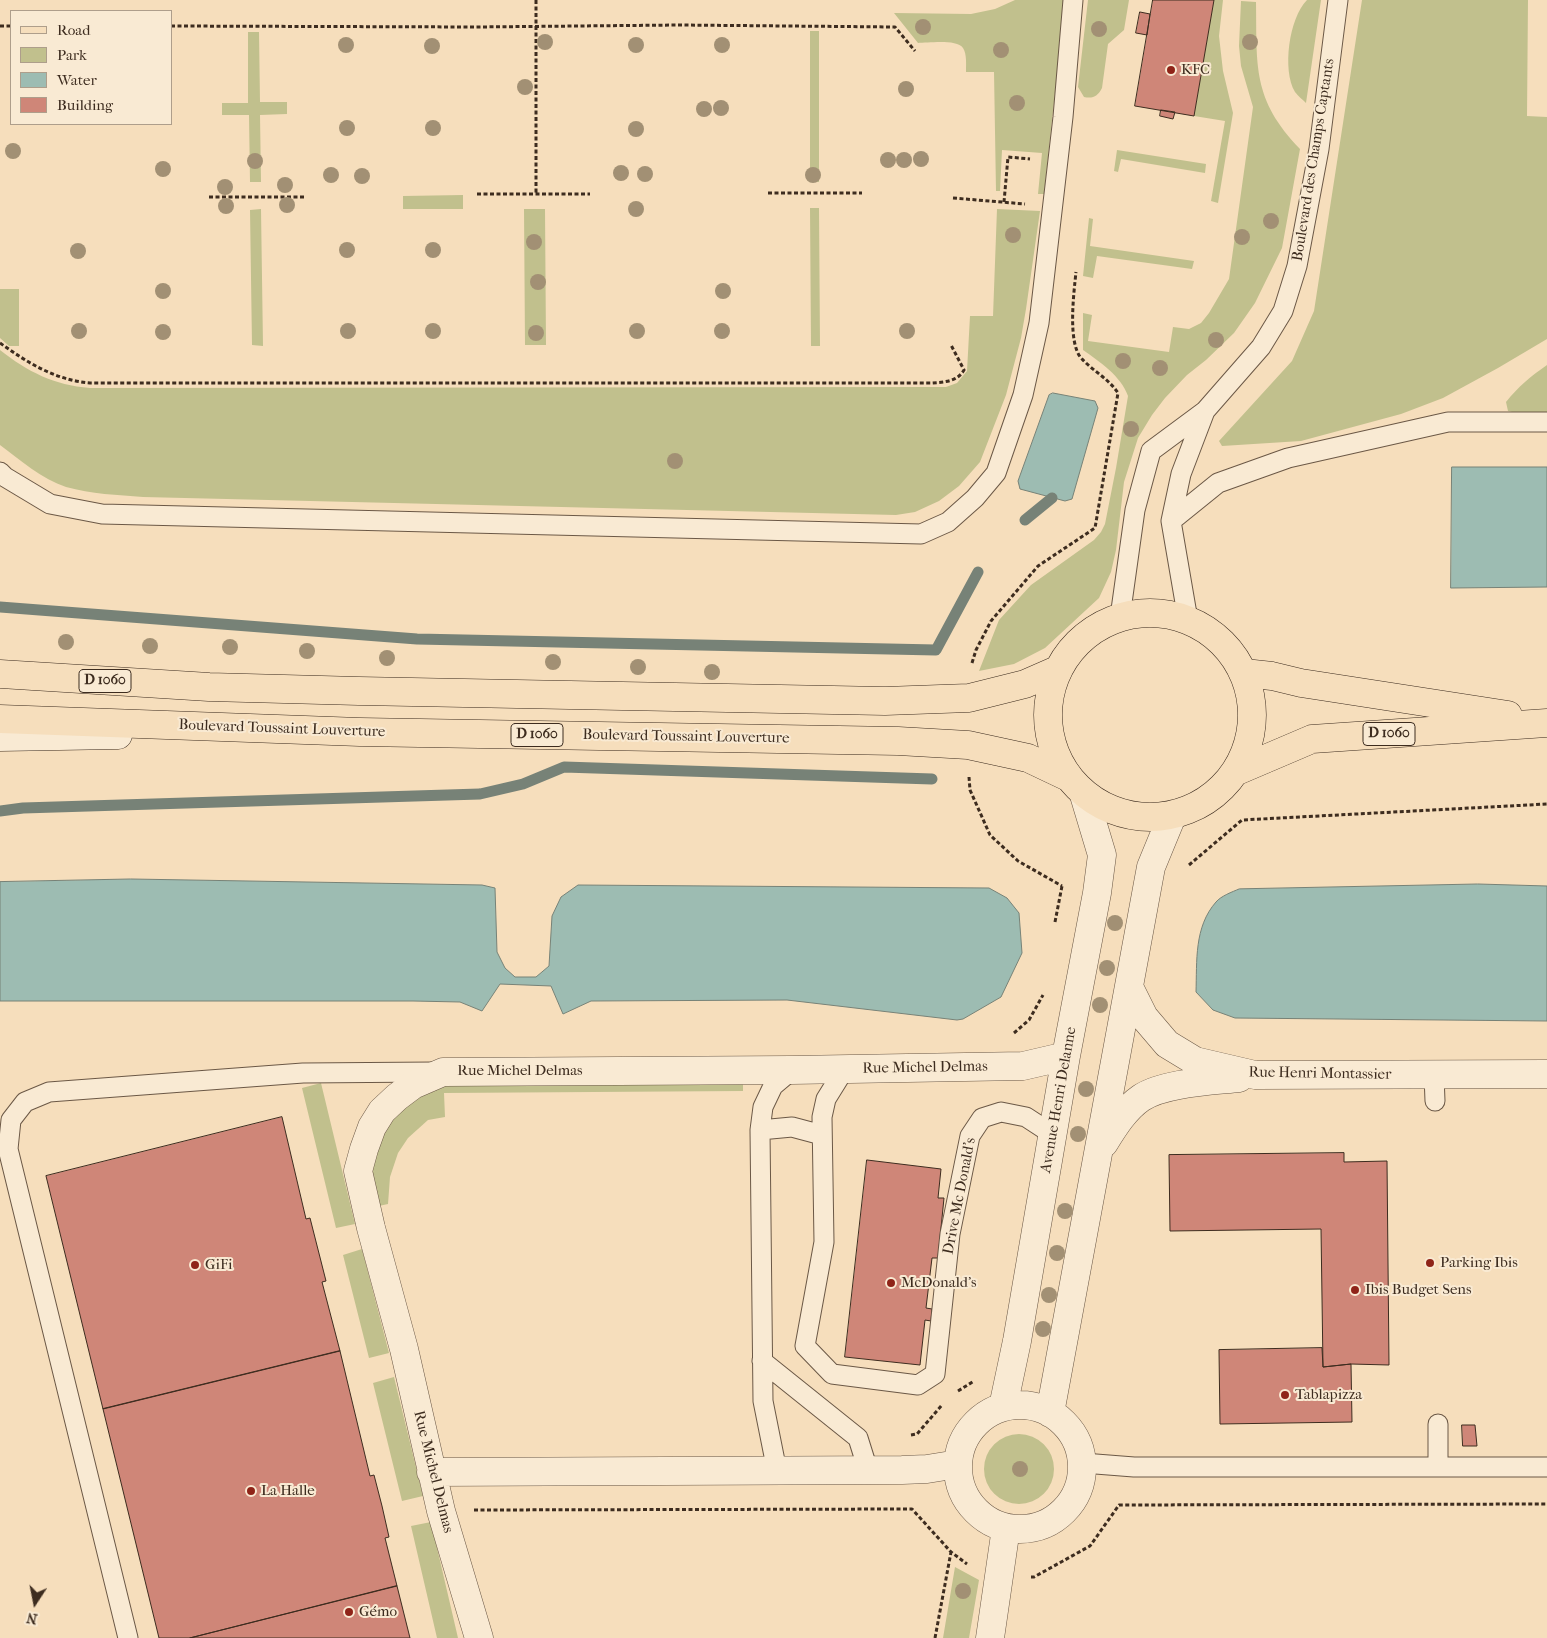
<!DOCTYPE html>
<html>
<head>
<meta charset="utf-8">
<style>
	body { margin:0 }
	#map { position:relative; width:1547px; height:1638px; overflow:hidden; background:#f6debc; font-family:"IM FELL French Canon",serif }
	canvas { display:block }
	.legend { position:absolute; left:10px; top:10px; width:162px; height:115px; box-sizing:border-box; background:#f9ead3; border:1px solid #ae9e8b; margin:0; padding:6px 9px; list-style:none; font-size:15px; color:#3d2c1f }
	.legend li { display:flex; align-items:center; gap:10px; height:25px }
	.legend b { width:25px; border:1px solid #ae9e8b }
	.north { position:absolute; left:10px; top:1578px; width:50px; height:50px; -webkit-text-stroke:4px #f9ead3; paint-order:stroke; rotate:191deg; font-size:14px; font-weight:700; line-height:20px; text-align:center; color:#3d2c1f }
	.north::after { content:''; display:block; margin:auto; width:18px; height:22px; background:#3d2c1f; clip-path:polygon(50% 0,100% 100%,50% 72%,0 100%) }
</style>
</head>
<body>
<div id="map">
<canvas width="1547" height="1638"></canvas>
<ul class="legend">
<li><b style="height:6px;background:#f6debc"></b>Road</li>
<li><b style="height:14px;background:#c1c08d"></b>Park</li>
<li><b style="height:14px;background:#9dbcb2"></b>Water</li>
<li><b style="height:14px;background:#cf8678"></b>Building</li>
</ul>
<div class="north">N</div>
</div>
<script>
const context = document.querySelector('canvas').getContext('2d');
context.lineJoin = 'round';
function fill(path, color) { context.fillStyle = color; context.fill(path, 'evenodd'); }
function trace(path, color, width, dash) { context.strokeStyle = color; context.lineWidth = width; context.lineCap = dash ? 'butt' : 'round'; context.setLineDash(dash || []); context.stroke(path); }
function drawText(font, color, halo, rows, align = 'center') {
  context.font = font + ' "IM FELL French Canon",serif'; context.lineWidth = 4; context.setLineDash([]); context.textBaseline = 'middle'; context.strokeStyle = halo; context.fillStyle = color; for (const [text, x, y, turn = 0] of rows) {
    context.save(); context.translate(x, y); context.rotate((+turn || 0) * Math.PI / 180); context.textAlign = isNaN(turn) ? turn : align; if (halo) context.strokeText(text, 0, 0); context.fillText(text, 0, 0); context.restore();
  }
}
const green = new Path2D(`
	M1015,0H1065L1044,194H1038L1042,153L1002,150L1000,191H996L994,72H966C966,65 967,54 963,48C957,39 928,43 918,43L894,13L971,14L995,9Z
	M1088,0H1129L1124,30L1108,44L1102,88C1098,96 1093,99 1084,97L1078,87Z
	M1214,0H1223L1219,36L1223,71L1233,113L1218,203L1211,201L1225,121L1194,116Z
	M1307,0H1321L1306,103C1303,100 1298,96 1295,92C1282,70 1289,18 1307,0Z
	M1362,0H1528L1527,116L1547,117V339L1498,368L1443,398L1401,414L1301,441L1222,446L1219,441L1292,361L1314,311Z
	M1241,1L1256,2C1257,66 1252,99 1300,149L1282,248L1255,303L1234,333L1206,360L1187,375L1165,398L1152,415L1138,438L1124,482L1116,550L1111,572L1099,598L1045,648L1014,664L979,671L999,620L1031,585L1094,540L1101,532L1105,524L1116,468L1128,396C1121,376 1100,362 1083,350V313L1092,315L1088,341L1169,352L1173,327L1189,329L1201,323L1209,313L1229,279L1253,107L1241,66L1239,46Z
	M810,31H819V182H810Z
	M248,32H259L260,102H287V114L260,115L261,182H250L249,115H222V103H248Z
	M1117,150L1206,164L1205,173L1121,159L1118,172L1114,171Z
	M463,195V209H403V196Z
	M810,208H819L820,346H811Z
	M261,209L263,346L252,345L250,210Z
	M524,209H545L546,345H525Z
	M997,209L1040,211L1026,309L1021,338L1006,395L980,462L959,486L939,501L915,512L896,515L143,497C118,495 91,494 66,487C42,479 20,460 0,445V350C28,372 54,385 90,388L946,387L957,383L967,371L970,316H993Z
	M1089,218L1093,219L1090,246L1194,261L1192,269L1097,256L1093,278L1083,276Z
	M0,289H19V346H9L0,338Z
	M1547,365V413H1516L1508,411L1506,402C1518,387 1531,376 1547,365Z
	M743,1082V1091L444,1093L445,1117L428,1120L408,1138L398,1153L390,1177L388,1204L374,1207L370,1157L399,1107L442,1085Z
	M321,1083L355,1224L336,1228L302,1088Z
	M362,1249L389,1353L369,1358L343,1255Z
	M394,1377L423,1496L402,1501L373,1383Z
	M984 1469a35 35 0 1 1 70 0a35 35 0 1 1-70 0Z
	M431,1522L458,1638H437L411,1526Z
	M955,1567L979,1580L969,1638H943Z`);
const water = new Path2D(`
	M1053,393L1095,401L1098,408L1072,499L1065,501L1020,489L1018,481L1049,395Z
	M1452,467H1547V587L1451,588Z
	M131,879L482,885L495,888L497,952L505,968L515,977H536L549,966L552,916L561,897L578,885L989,888L1007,898L1019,913L1022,953L1001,997L963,1019L957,1020L787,1000L591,1001L563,1014L551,986L500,984L482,1011L460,1002L413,1001H0V882Z
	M1478,884L1547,886V1021L1235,1018L1213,1010L1196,992C1197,961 1194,927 1216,902C1221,896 1232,892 1239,889Z`);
const stream = new Path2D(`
	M1025,520L1052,498
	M0,607L417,639L936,650L978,572
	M0,811L23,808L480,794L523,784L564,767L932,779`);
const building = new Path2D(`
	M1153,0H1214L1194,116L1135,106Z
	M1140,12L1150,14L1147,35L1136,33Z
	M1161,110L1175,112L1173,119L1160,116Z
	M282,1117L306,1219L310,1218L326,1281L322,1282L340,1351L103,1409L46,1176Z
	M1344,1153V1162L1387,1161L1389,1365L1351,1364L1323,1367L1321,1229L1170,1231L1169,1155Z
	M867,1160L941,1169L938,1198H944L938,1258H932L926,1308L932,1309L931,1321L925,1320L920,1365L845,1357Z
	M1322,1348L1323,1367L1351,1364L1352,1422L1220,1424L1219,1350Z
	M340,1351L370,1476L374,1475L382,1506L389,1537L385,1538L397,1586L190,1638H159L103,1409Z
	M1462,1425H1475L1477,1446H1463Z
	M397,1586L410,1638H190Z`);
const path = new Path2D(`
	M536,0V194
	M0,26H11
	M171,26L476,27L680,25L895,27L915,51
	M768,193H862
	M477,194H590
	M209,197H306
	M953,198L1025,204
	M1004,202L1008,157L1030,159
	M0,343C28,363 55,380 90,383H932C944,382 957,382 964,370L951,345
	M972,663L976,650L991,621L1038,566L1095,528L1118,393C1109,379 1093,371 1082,359C1067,344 1074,292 1076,272
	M969,777L970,790L990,835L1018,861L1062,886
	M1189,865L1242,820L1547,804
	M1055,922L1062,886
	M1014,1033L1029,1020L1043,995
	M958,1391L974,1381
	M911,1435L917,1434L942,1405
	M474,1510L912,1509L951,1552L967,1564
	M1031,1577H1034L1090,1546L1119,1505L1547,1504
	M935,1638L951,1552`);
const service = new Path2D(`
	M0,472L5,477L50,504L102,514L921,534L948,522L975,498L996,473L1023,395L1039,323L1063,117L1073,0
	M1171,521L1218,483L1288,458L1448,422H1547
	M1120,617L1135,510L1151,451L1205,411L1261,347L1283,311L1297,266L1319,149L1338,0
	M1188,620L1171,521L1181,474L1205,411
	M844,1070L826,1099L822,1117L824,1242L805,1346L832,1374L918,1385L935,1374L950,1234L970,1136L982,1118L1001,1112L1026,1117L1052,1134
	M1434,1075L1435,1101
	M760,1130L792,1127L822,1135
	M762,1361L858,1438L868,1470
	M1438,1424V1467
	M1083,1463L1134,1467H1547
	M777,1471L763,1401L760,1130L763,1107L773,1086L792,1070
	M128,1638L8,1149L11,1120L25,1102L49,1092L303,1073L434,1072`);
const minor = new Path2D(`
	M1129,987L1144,1017L1167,1044L1195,1061L1255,1075L1547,1074
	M1104,1143C1114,1127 1125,1109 1141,1098C1163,1083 1211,1081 1239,1078
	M958 1467a62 62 0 1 1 124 0a62 62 0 1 1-124 0Z
	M1003,1407L1017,1341L1066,1056L1097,893L1102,855L1084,795
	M1050,1413L1151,867L1172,816
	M431,1472L902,1470L927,1469L958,1464
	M479,1638L441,1511L404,1349L371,1228L358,1171L364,1149L372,1127L382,1111L397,1097L413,1085L443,1072L792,1070L1023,1066L1066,1056
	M990,1638L1006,1528`);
const secondary = new Path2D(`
	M0,737L118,735`);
const primary = new Path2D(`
	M1048 715a102 102 0 1 1 204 0a102 102 0 1 1-204 0Z
	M1244,673L1272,676L1301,683L1508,715
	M0,674L209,687L359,691L885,701L969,698L1025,684L1057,670
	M0,719L360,732L898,741L968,745L1028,758L1068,777
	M1237,771L1312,739L1547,723`);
const trees = [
	[923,27],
	[1099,29],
	[545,42],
	[1250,42],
	[346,45],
	[636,45],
	[722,45],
	[432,46],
	[1001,50],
	[525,87],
	[906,89],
	[1017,103],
	[721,108],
	[704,109],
	[347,128],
	[433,128],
	[636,129],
	[13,151],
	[921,159],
	[888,160],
	[904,160],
	[255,161],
	[163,169],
	[621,173],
	[645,174],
	[331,175],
	[813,175],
	[362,176],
	[285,185],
	[225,187],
	[287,205],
	[226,206],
	[636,209],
	[1271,221],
	[1013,235],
	[1242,237],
	[534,242],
	[347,250],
	[433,250],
	[78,251],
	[538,282],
	[163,291],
	[723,291],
	[79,331],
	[348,331],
	[433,331],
	[637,331],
	[722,331],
	[907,331],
	[163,332],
	[536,333],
	[1216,340],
	[1123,361],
	[1160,368],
	[1131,429],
	[675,461],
	[66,642],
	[150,646],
	[230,647],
	[307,651],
	[387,658],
	[553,662],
	[638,667],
	[712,672],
	[1115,923],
	[1107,968],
	[1100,1005],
	[1086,1089],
	[1078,1134],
	[1065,1211],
	[1057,1253],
	[1049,1295],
	[1043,1329],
	[1020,1469],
	[963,1591]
];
const markers = [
	[1171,70,5,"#8f2418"],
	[1430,1263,5,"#8f2418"],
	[195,1265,5,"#8f2418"],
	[891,1283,5,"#8f2418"],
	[1355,1290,5,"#8f2418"],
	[1285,1395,5,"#8f2418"],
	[251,1491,5,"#8f2418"],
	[349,1612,5,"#8f2418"]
];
const shields = [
	[105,681,52],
	[1389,734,52],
	[537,735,52]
];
const shieldNames = [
	["D 1060",105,681],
	["D 1060",1389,734],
	["D 1060",537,735]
];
const poiNames = [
	["KFC",1181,70],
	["Parking Ibis",1440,1263],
	["GiFi",205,1265],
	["McDonald's",901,1283],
	["Ibis Budget Sens",1365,1290],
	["Tablapizza",1295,1395],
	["La Halle",261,1491],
	["Gémo",359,1612]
];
const streetNames = [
	["Boulevard des Champs Captants",1314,160,-81],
	["Boulevard Toussaint Louverture",282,729,2],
	["Boulevard Toussaint Louverture",686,737,1],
	["Rue Michel Delmas",925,1068,-1],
	["Rue Michel Delmas",520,1071],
	["Rue Henri Montassier",1320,1074,1],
	["Avenue Henri Delanne",1059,1100,-80],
	["Drive Mc Donald's",960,1196,-79],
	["Rue Michel Delmas",433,1472,76]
];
fill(green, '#c1c08d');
fill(water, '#9dbcb2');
trace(water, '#778277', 1);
trace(stream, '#778277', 11);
fill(building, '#cf8678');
trace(building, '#3d2c1f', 1);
trace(service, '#6b5846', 21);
trace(minor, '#6b5846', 29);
trace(secondary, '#3d2c1f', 29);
trace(primary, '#3d2c1f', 29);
trace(path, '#3d2c1f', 3, [4, 2.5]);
trace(service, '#f9ead3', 19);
trace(minor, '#f9ead3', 28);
trace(secondary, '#f9ead3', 28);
trace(primary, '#f6debc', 28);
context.fillStyle = '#a29074';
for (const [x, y] of trees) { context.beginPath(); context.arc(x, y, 8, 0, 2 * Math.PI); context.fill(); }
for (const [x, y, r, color] of markers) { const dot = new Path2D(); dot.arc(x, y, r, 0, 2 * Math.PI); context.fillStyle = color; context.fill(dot); trace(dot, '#f9ead3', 2); }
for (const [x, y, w] of shields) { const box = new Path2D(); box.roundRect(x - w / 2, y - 11.5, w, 23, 4); context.fillStyle = '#f9ead3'; context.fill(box); trace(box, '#3d2c1f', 1); }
drawText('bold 14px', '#3d2c1f', null, shieldNames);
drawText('15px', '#3d2c1f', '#f9ead3', poiNames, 'left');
drawText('15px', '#3d2c1f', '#f9ead3', streetNames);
</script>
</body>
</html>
